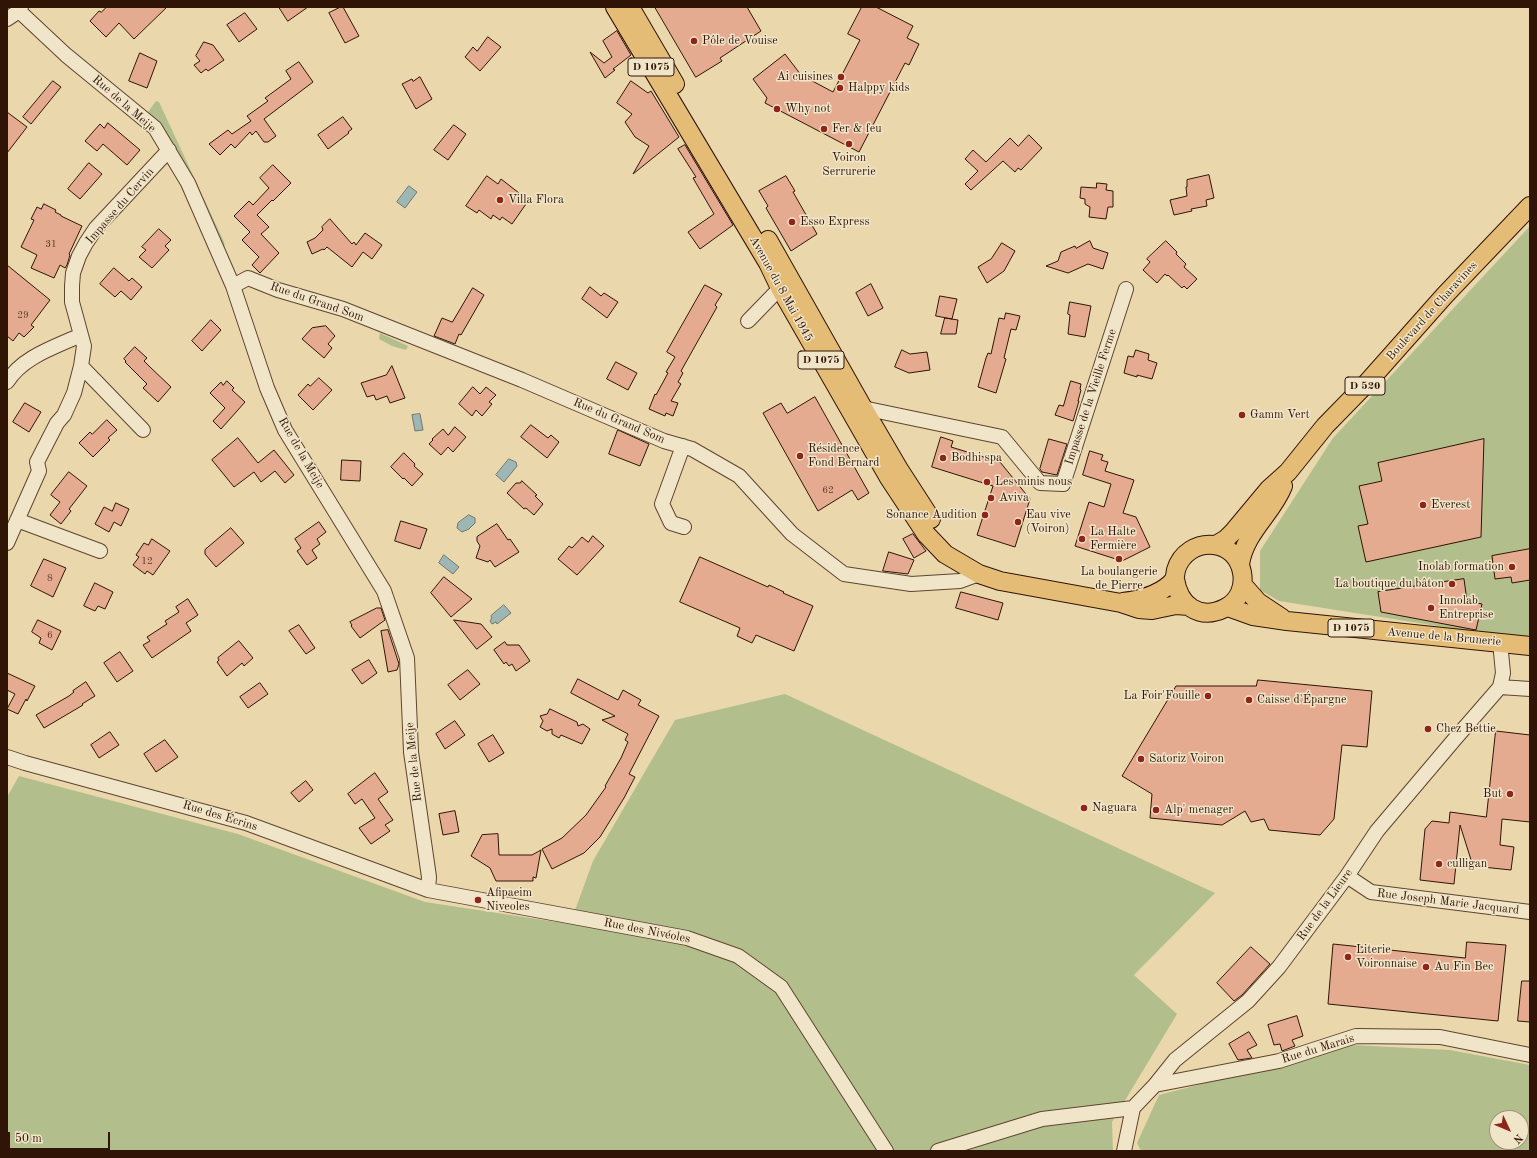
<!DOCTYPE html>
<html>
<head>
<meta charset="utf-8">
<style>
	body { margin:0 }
	#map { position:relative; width:1537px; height:1158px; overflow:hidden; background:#ead7ac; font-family:"Old Standard TT",serif }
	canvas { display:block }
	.frame { position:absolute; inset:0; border:8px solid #301405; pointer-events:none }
	.north { position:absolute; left:1489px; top:1110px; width:40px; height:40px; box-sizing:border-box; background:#f1e5c9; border:1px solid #a4917b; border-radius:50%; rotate:134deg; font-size:11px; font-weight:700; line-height:16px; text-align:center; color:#301405 }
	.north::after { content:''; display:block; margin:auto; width:14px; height:18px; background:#8f2418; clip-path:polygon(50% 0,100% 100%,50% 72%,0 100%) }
	.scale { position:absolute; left:8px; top:1132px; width:102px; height:18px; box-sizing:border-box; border:2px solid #301405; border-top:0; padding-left:5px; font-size:12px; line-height:14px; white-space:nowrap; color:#301405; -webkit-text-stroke:3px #f1e5c9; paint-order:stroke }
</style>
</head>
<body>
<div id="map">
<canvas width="1537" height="1158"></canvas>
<div class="frame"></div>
<div class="north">N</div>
<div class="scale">50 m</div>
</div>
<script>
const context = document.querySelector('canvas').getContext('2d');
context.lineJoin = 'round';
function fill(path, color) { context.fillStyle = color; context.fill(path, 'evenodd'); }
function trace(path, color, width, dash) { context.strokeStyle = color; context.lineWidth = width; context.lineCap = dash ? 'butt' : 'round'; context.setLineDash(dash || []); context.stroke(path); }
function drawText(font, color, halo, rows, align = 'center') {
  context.font = font + ' "Old Standard TT",serif'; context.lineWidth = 3; context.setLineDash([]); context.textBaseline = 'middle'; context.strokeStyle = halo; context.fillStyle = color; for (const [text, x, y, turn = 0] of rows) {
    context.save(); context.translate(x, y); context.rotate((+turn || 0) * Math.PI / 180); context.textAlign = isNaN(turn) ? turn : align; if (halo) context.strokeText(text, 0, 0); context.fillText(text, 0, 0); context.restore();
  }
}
const green = new Path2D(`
	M156,101L159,102L224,242L226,254L176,150L148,112Z
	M1530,226V637L1463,630L1279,601L1260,590V551L1333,438Z
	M380,333L408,346L406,350L392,346L379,339Z
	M785,694L1215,893L1134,975L1177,1014L1112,1122L1113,1151H7V797L19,776L238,834L425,902L570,924L593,861L675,720Z
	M1352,1045L1450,1050L1530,1065V1151H1141L1137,1143L1159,1095ZM1497,1118H1521V1142H1497Z`);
const water = new Path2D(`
	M409,186L417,192L405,208L397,202Z
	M420,414L423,430L415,431L412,415Z
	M509,459L516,462L517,466L504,482L496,475Z
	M469,515L475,518V523L469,529L462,532L457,528L458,523Z
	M444,555L459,567L453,574L439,563Z
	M504,605L511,613L497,624L496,622L492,624L490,621L492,618L491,616Z`);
const building = new Path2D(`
	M107,7H167L134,39L119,23L106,37L90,21L99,11L101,12Z
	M279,7H308L288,21Z
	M341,7H343L359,36L345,43L329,13Z
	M655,7H747L761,31L720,58L722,61L696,77Z
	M862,7H876L913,26L907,38L919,44L909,65L905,63L859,152L765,103L767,98L753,79L785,54L801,75L833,92L860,40L848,34Z
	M245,13L257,29L239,42L227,25Z
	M617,31L631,55L613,69L615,70L605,78L590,52L604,63L612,57L603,41Z
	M488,37L501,47L480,71L465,57L473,47L477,51Z
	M204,42L213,45L224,60L208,71L206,69L201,73L194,65L200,61L196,56Z
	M140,53L157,61L147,88L129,81Z
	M299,62L313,82L264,119L276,136L268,142H264L256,131L252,135L250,132L235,148L231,144L220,155L209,144L228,130L232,134L251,121L247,116L268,101L265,98L291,79L286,71Z
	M420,77L432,99L416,109L402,84L412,79L413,81Z
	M53,81L61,87L31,124L23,117Z
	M631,81L648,93L651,91L679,137L633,174L649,146L635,137L625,122L632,114L617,103Z
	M7,112L27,127L7,153Z
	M343,117L352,129L348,132L349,133L328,149L318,135Z
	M108,123L140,150L127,165L103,144L97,151L85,141L100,124L104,128Z
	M454,125L466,134L448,160L434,150Z
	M1029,135L1042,148L1021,170L1018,168L1015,172L1003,161L971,190L965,184L978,171L965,159L973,150L986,162L1010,138L1018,146Z
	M685,145L733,225L700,249L688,232L714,214L693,178L696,177L678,149Z
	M89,163L102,174L80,199L68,189Z
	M273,165L291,183L273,201L272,200L257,215L269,227L261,234L279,253L260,273L252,265L259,257L242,240L250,232L234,216L249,201L253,205L269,188L260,178Z
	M1209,175L1214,198L1206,200L1207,206L1191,209L1192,211L1174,215L1170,200L1187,196L1186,187H1187V180Z
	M487,176L498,184L501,179L519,193L516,197L526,204L512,224L502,217L500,220L493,215L491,219L479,210L477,213L466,206Z
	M786,176L795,191L793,192L817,234L791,251L766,208L768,206L759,191Z
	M1097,183L1107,184L1106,190L1113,191V207H1108L1106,219L1089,217L1090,207L1085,204V199L1080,198L1081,187L1096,188Z
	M44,204L56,210L55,212L61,215V216L82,226L69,254L70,255L67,265L65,268L60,265L54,278L31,268L37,255L21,247L34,220L31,219L37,207L41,209Z
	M330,219L352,244L354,242L356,245L365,233L382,245L372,259L363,252L352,267L327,247L324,250L323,249L312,254L307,242L315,238L323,230L322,227Z
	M159,229L171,240L165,246L169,250L152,268L139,257L146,250L142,247Z
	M1090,241L1093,248L1108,253L1103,269L1088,264L1068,273L1046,266L1058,261L1061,252L1075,246L1076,248Z
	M1166,241L1177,252L1176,254L1186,264L1184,267L1197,279L1187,289L1184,286L1182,288L1168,275L1167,276L1165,274L1157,283L1143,270L1150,262L1147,259Z
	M1002,243L1015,251L1004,271L987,283L978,267L991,259Z
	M7,265L50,300L31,325L34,327L24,337L19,333L13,341L7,336Z
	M114,268L129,281L132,278L142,287L131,300L121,291L115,297L100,284Z
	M871,284L883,308L868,316L856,293Z
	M705,285L722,294L715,305L717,307L681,371L683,373L678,382L681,384L671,401L678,403L673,416L666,413L665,416L649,409L655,394L656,395L668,373L666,372L675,357L667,352Z
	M590,287L601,296L604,293L618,302L607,318L582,299Z
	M473,288L484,295L461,335L459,334L455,344L434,336L442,318L452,322Z
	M940,296L957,299L952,319L936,316Z
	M1070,302L1091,306L1085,337L1068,334L1070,315L1068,314Z
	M1006,313L1020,316L1016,330L1011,329L1004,358L1006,359L996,393L978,387L986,358L988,353L991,354L999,318L1004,319Z
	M945,318L958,320L956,334H941Z
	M211,320L221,330L202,351L192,341Z
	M326,326L335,336L328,344L332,348L324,358L302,339L312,328Z
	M135,347L147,358L144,361L150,367L171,387L158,402L143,388L147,384L125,362L126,361L124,359Z
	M902,350L910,354L927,352L930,370L909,373L895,367Z
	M1136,350L1149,354L1148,360L1157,363L1152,379L1137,375V377L1124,373L1128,356L1133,357Z
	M616,362L637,373L628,390L607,379Z
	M392,366L405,398L390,403L387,396L376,400L374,395L367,397L361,383L386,375Z
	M319,378L332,390L313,410L298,395L308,384L310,386Z
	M227,381L234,388L232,390L245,402L221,429L213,421L225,408L210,393L221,382L223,385Z
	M1071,381L1081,384L1080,389L1081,390L1078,401H1079L1073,421L1055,415L1059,405L1063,406Z
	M473,387L480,394L486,387L496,395L489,402L492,404L482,416L476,410L472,416L459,404Z
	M815,397L869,493L858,500L852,490L818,511L763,413L781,403L787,413Z
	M25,403L41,412L29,432L13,422Z
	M107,420L117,430L108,438L110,440L93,457L79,443L90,432L92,434Z
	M531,425L548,438L551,435L559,442L547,458L521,437Z
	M455,427L466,437L453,452L448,447L441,455L429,444L433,440L432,439L443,429L448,435Z
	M618,430L649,444L640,466L609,454Z
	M941,437L953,441L951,447L1000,462L1030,499L1015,547L977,535L993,486L932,467Z
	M238,438L258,463L274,450L294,475L285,483L275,471L261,482L254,472L234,487L212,460Z
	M1049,439L1067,444L1057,475L1042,472L1040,469Z
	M1484,439L1481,537L1366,562L1358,526L1368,524L1359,486L1382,481L1378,463Z
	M1090,451L1103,455L1101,460L1108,462L1105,471L1134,480L1123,513L1136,517L1150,547L1122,561L1075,546L1089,502L1104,507L1111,484L1083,475Z
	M404,453L415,464L414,466L423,474L412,486L404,478L403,479L391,467Z
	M342,460L361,461L360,481L341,480Z
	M69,472L87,486L69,509L71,511L61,524L50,515L60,502L51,495Z
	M522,481L537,495L535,496L543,504L534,515L526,508L524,509L507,493L516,483H520Z
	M116,503L129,509L121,526L114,522L109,532L95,524L104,507L112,511Z
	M401,521L427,529L420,549L395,541Z
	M319,522L326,532L317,539L320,544L312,550L317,558L307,565L297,551L301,548L295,539Z
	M497,524L508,540L510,539L519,552L495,567L490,560L488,562L476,558L480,546L477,541V537Z
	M231,528L244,543L216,567L205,554V550Z
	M913,534L926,551L914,558L903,539Z
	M593,536L604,546L577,575L558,559L569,546L572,548L582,537L588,542Z
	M152,539L170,551L153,575L147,571L145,574L133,565L139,557L136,555L144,543L148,545Z
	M1530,549V580L1512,583L1511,577L1495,579L1492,556Z
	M889,552L914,560L908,574L883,571Z
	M700,557L768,587L769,585L784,592L783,593L813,606L794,651L756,635L752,643L737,636L740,628L680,602Z
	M44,559L66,568L53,597L31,586Z
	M444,577L472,599L451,617L431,593Z
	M1464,579L1467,601L1482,604L1476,630L1381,612L1378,592Z
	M95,583L113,592L105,609L98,606L95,611L84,606Z
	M961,592L1003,603L998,620L956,608Z
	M188,599L198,615L186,623L191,631L152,658L143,645L150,641L147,637L167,624L165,621L179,612L176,607Z
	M377,608H381L385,620L360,638L351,626L352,625L350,622Z
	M38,620L61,631L52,650L39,643L41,638L32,632Z
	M454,620L481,624L492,637L477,649Z
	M299,625L315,648L306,654L289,631Z
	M388,630L399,664L397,670L388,672L381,631Z
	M239,641L253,658L244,666L242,663L227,676L217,662L219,660L218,658Z
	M505,642L507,645H519L530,661L516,671L512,664L509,666L506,662L504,664L494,650Z
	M120,652L133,671L117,682L104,663Z
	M369,660L377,673L362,684L352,670Z
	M468,670L480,684L460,700L448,685Z
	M7,673L35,686L27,701L26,699L18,714L7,709L15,694L7,690Z
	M578,679L618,700L623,690L641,700L638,705L659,716L629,774L635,777L624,798L600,837L584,853L552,869L542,849L562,838L586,815L606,787L605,786L621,758L628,742L625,740L628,734L602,720L615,716L571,693Z
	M1258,680L1372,691L1367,747L1342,745L1334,819L1320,835L1269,830L1264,819L1251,822L1245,811L1222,825L1150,818L1152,794L1122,776L1176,686H1256Z
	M86,682L95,696L82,704L83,705L44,728L36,715L69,696L74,692L73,691Z
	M260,683L268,694L248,708L240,697Z
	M550,709L577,722L578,726L583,724L590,729L582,744L561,735L559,738L552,734V729L547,731L540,727L543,721L540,716L547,714Z
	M455,721L465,735L445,749L436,734Z
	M1496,731L1530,735V822L1502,819L1500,845L1514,847L1511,870L1473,866L1460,825L1454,884L1420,880L1425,829L1432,821L1449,823L1450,812L1486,817Z
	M110,732L119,745L99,758L91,745Z
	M493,735L504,753L489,762L478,744Z
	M165,740L178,757L156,772L144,754Z
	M375,773L388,792L378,799L393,820L385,825L390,831L371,844L359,828L375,818L362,799L355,804L348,794Z
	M306,781L313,790L299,802L291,793Z
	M455,811L459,832L443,835L439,814Z
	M498,834L499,855H532L541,850L536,878L533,877V881H496L490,868L471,856L482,835Z
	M1467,942L1506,945L1498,1021L1328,1004L1333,944L1465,958Z
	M1251,947L1270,964L1242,995L1234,1001L1217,983Z
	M1522,981H1530V1022L1518,1021Z
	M1297,1016L1303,1036L1292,1040L1295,1046L1282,1051L1280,1044L1274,1045L1268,1025Z
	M1249,1032L1257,1045L1247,1050L1252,1058L1238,1060L1229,1044Z`);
const minor = new Path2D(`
	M19,11L66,55L155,128L188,183L233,286L267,388L285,430L384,591L407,658L411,752L429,877L428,890
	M7,19L19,11L21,7
	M233,286L248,278L278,290L343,309L522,380L664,441L692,449L739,476L792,534L844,574L911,584L960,581L979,574
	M748,321L780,288L788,284
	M81,366L143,430
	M7,382C22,357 55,347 81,335
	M857,411L863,408L1002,437L1040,483L1063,484L1126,289
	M683,446L662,504L671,523L684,527
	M17,520L100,551
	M7,543L39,471L37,462L57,423L64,415L74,393L81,366L84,346L72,302V286L73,273L79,256L86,243L96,228L169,150
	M1500,687L1530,689
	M7,757L25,763L246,823L428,890L687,938L738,956L781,987L886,1151
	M1347,876L1371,892L1530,912
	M1155,1085L1279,1061L1356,1036L1440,1037L1530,1055
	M938,1151L1042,1119L1133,1108
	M1124,1151L1133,1108L1155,1085L1175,1060L1248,1001L1279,967L1347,876L1377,831L1454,740L1500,687L1503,673L1500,642`);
const major = new Path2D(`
	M615,7L768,263L780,288L889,478L926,534L945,554L979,574L1000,581L1121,603L1139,609L1152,610L1176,605L1189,606
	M630,7L675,84
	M768,240L863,408L900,471L931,519
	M1216,545L1226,539L1234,531L1269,489L1288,472L1325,426L1366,384L1445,295L1530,206
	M1240,564C1245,532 1272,514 1283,486
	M1243,585L1258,602L1282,618
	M1123,602C1139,600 1156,596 1169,585C1175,580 1175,577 1176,570C1181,553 1197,543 1214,545C1245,548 1254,594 1225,608C1199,621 1179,605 1175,579
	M1228,607L1253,616L1287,621L1530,646`);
const markers = [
	[694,41,4,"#8f2418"],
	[841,77,4,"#8f2418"],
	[840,88,4,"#8f2418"],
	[777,109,4,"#8f2418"],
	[824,129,4,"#8f2418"],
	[849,144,4,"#8f2418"],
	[500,200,4,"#8f2418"],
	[792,222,4,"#8f2418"],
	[1242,415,4,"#8f2418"],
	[800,456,4,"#8f2418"],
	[943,458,4,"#8f2418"],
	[987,482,4,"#8f2418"],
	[991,498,4,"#8f2418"],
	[1423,505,4,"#8f2418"],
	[985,515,4,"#8f2418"],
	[1018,522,4,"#8f2418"],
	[1082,539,4,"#8f2418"],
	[1119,559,4,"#8f2418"],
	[1512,567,4,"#8f2418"],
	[1452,584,4,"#8f2418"],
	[1431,608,4,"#8f2418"],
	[1208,696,4,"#8f2418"],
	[1249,700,4,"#8f2418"],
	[1428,729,4,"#8f2418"],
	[1141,759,4,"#8f2418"],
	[1510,794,4,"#8f2418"],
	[1084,808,4,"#8f2418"],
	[1156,810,4,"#8f2418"],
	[1439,864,4,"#8f2418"],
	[478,900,4,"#8f2418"],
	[1348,957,4,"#8f2418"],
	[1426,967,4,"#8f2418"]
];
const numberNames = [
	["31",51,244],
	["29",23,315],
	["62",828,490],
	["12",147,561],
	["8",50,578],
	["6",50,635]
];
const shields = [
	[651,67,46],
	[821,360,46],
	[1365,386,40],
	[1351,628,46]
];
const shieldNames = [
	["D 1075",651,67],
	["D 1075",821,360],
	["D 520",1365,386],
	["D 1075",1351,628]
];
const poiNames = [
	["Pôle de Vouise",702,41],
	["Ai cuisines",833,77,"right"],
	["Halppy kids",848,88],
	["Why not",785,109],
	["Fer & feu",832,129],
	["Voiron",849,158,"center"],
	["Serrurerie",849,172,"center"],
	["Villa Flora",508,200],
	["Esso Express",800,222],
	["Gamm Vert",1250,415],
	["Résidence",808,449],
	["Fond Bernard",808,463],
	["Bodhi spa",951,458],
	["Les minis nous",995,482],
	["Aviva",999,498],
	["Everest",1431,505],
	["Sonance Audition",977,515,"right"],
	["Eau vive",1026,515],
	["(Voiron)",1026,529],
	["La Halte",1090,532],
	["Fermière",1090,546],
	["Inolab formation",1504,567,"right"],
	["La boulangerie",1119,572,"center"],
	["de Pierre",1119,586,"center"],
	["La boutique du bâton",1444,584,"right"],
	["Innolab",1439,601],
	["Entreprise",1439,615],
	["La Foir'Fouille",1200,696,"right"],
	["Caisse d'Épargne",1257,700],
	["Chez Bettie",1436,729],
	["Satoriz Voiron",1149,759],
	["But",1502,794,"right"],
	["Naguara",1092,808],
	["Alp' menager",1164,810],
	["culligan",1447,864],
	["Afipaeim",486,893],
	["Niveoles",486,907],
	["Literie",1356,950],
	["Voironnaise",1356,964],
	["Au Fin Bec",1434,967]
];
const streetNames = [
	["Rue de la Meije",124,104,41],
	["Impasse du Cervin",120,206,-49],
	["Avenue du 8 Mai 1945",781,289,61],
	["Rue du Grand Som",317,302,19],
	["Boulevard de Charavines",1432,311,-48],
	["Impasse de la Vieille Ferme",1091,397,-72],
	["Rue du Grand Som",619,421,23],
	["Rue de la Meije",301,453,60],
	["Avenue de la Brunerie",1444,637,5],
	["Rue de la Meije",414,762,-96],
	["Rue des Écrins",220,816,17],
	["Rue Joseph Marie Jacquard",1448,902,7],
	["Rue de la Lieure",1325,905,-54],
	["Rue des Nivéoles",647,931,11],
	["Rue du Marais",1318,1049,-17]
];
fill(green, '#b2bf8d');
fill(water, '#9db7b5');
trace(water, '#71766f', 1);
fill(building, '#e4ab90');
trace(building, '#301405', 1);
trace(minor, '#5e452f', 16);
trace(major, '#301405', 20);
trace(minor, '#f1e5c9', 14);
trace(major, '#e5bc76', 18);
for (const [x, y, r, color] of markers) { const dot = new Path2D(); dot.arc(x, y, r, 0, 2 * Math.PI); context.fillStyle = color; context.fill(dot); trace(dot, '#f1e5c9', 1.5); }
drawText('10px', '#5d3a28', null, numberNames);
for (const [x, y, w] of shields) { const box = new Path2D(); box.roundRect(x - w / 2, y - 9, w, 18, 3); context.fillStyle = '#f1e5c9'; context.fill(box); trace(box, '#301405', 1); }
drawText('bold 11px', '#301405', null, shieldNames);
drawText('12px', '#301405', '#f1e5c9', poiNames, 'left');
drawText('12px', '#301405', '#f1e5c9', streetNames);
</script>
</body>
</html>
